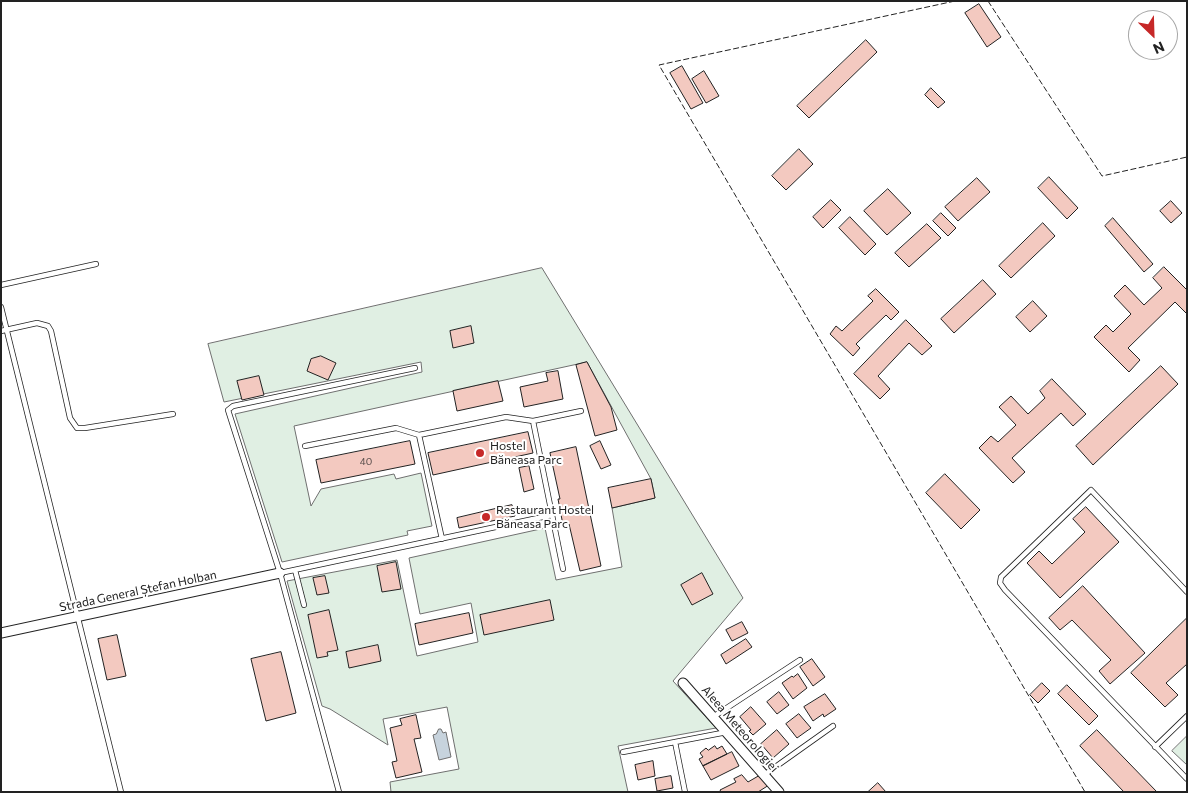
<!DOCTYPE html>
<html>
<head>
<meta charset="utf-8">
<style>
	body { margin:0 }
	#map { position:relative; width:1188px; height:793px; overflow:hidden; background:#fff; font-family:Commissioner,sans-serif }
	canvas { display:block }
	.frame { position:absolute; inset:0; border:2px solid #222; pointer-events:none }
	.north { position:absolute; left:1128px; top:10px; width:50px; height:50px; box-sizing:border-box; background:#fff; border:1px solid #a7a7a7; border-radius:50%; rotate:156deg; font-size:14px; font-weight:700; line-height:20px; text-align:center; color:#222 }
	.north::after { content:''; display:block; margin:auto; width:18px; height:22px; background:#c62828; clip-path:polygon(50% 0,100% 100%,50% 72%,0 100%) }
</style>
</head>
<body>
<div id="map">
<canvas width="1188" height="793"></canvas>
<div class="frame"></div>
<div class="north">N</div>
</div>
<script>
const context = document.querySelector('canvas').getContext('2d');
context.lineJoin = 'round';
function fill(path, color) { context.fillStyle = color; context.fill(path, 'evenodd'); }
function trace(path, color, width, dash) { context.strokeStyle = color; context.lineWidth = width; context.lineCap = dash ? 'butt' : 'round'; context.setLineDash(dash || []); context.stroke(path); }
function drawText(font, color, halo, rows, align = 'center') {
  context.font = font + ' Commissioner,sans-serif'; context.lineWidth = 4; context.setLineDash([]); context.textBaseline = 'middle'; context.strokeStyle = halo; context.fillStyle = color; for (const [text, x, y, turn = 0] of rows) {
    context.save(); context.translate(x, y); context.rotate((+turn || 0) * Math.PI / 180); context.textAlign = isNaN(turn) ? turn : align; if (halo) context.strokeText(text, 0, 0); context.fillText(text, 0, 0); context.restore();
  }
}
const green = new Path2D(`
	M542,268L743,598L673,681L716,728L618,746L628,792H391L390,782L459,769L447,707L383,719L388,745L330,709L322,706L287,581L397,560L417,656L478,642L471,603L420,614L409,558L545,528L556,580L622,567L612,508L655,498L651,479L587,362L294,426L311,506L321,489L394,474L396,479L421,473L432,526L407,531L408,535L282,562L235,414L422,372L421,362L224,402L208,344Z
	M1187,736V765L1172,751Z`);
const water = new Path2D(`
	M439,729H441L443,733L446,732L451,757L439,760L433,735L436,734Z`);
const building = new Path2D(`
	M979,4L1001,37L987,47L965,13Z
	M866,40L877,52L809,118L797,106Z
	M682,66L703,103L691,109L670,73Z
	M704,71L719,96L706,103L692,79Z
	M931,88L945,102L938,108L925,95Z
	M799,149L813,164L786,190L772,176Z
	M1049,177L1078,208L1067,219L1038,188Z
	M977,178L990,192L958,221L945,207Z
	M888,189L911,213L887,235L864,211Z
	M831,200L841,210L823,228L813,217Z
	M1171,201L1182,213L1171,223L1160,211Z
	M941,213L956,228L948,236L933,221Z
	M850,217L876,244L865,255L839,228Z
	M1113,218L1153,264L1144,272L1105,226Z
	M1043,223L1055,236L1011,278L999,266Z
	M927,224L941,238L909,267L895,253Z
	M1164,267L1187,290V314L1175,302L1128,348L1140,360L1129,372L1094,337L1106,325L1113,332L1131,314L1114,296L1125,285L1144,305L1162,288L1153,278Z
	M983,280L996,294L954,333L941,319Z
	M876,289L899,312L891,320L886,315L856,344L860,348L853,356L830,334L836,326L842,331L873,301L868,296Z
	M1033,301L1047,316L1030,332L1016,317Z
	M906,320L932,346L922,355L909,343L878,376L890,389L880,399L854,374Z
	M471,326L474,343L453,348L450,331Z
	M321,356L336,363L328,380L307,371L311,359Z
	M587,362L611,407L617,430L595,436L576,365Z
	M1161,366L1178,384L1093,465L1076,446Z
	M558,371L563,399L524,407L520,387L548,381L546,373Z
	M259,376L264,395L242,400L237,381Z
	M1052,379L1086,414L1073,426L1061,413L1012,458L1025,472L1013,483L979,448L991,436L998,442L1016,425L999,407L1011,396L1028,414L1045,398L1040,391Z
	M498,381L503,401L457,411L453,391Z
	M528,432L533,453L433,475L428,453Z
	M410,441L415,464L321,483L316,460Z
	M600,441L611,465L601,469L590,446Z
	M576,447L601,566L580,571L569,524L563,525L558,499H560L550,453Z
	M529,466L534,489L524,492L519,468Z
	M945,474L980,510L961,529L926,493Z
	M651,479L655,498L612,508L608,488Z
	M512,505L515,516L459,528L457,518Z
	M1086,507L1119,542L1060,598L1027,563L1039,551L1052,564L1085,532L1073,519Z
	M396,562L401,589L382,592L377,566Z
	M702,573L713,594L692,605L681,585Z
	M325,576L329,593L317,595L313,578Z
	M1083,586L1145,653L1110,684L1099,671L1111,660L1072,620L1060,630L1049,618Z
	M550,600L554,620L484,635L480,615Z
	M329,610L338,650L327,652L328,656L317,658L308,615Z
	M469,613L473,633L419,645L415,624Z
	M1187,618V664L1166,683L1178,695L1165,707L1131,673Z
	M742,622L748,633L732,641L726,630Z
	M117,635L126,676L107,680L98,639Z
	M746,639L752,647L726,664L721,655Z
	M378,645L381,661L349,668L346,652Z
	M281,652L296,713L266,721L251,659Z
	M812,659L825,677L813,686L800,667Z
	M798,674L807,688L793,699L782,683L792,676L793,677Z
	M1042,683L1050,691L1038,703L1030,695Z
	M1067,685L1098,716L1089,725L1058,694Z
	M779,692L789,705L777,714L767,702Z
	M825,694L836,709L824,717L823,714L813,721L804,707Z
	M751,707L766,724L753,735L749,731L751,730L740,717Z
	M799,714L811,728L797,738L786,724Z
	M416,715L421,738L414,739L422,772L396,778L392,762L397,761L390,728L402,725L400,719Z
	M777,730L789,744L773,758L761,744Z
	M1097,730L1157,792H1124L1080,746Z
	M715,746L717,749L722,746L727,754L703,766L699,759L703,757L700,753L706,748L708,750Z
	M732,752L739,766L711,780L703,766Z
	M653,761L655,776L638,780L635,765Z
	M742,775L748,782L760,775L769,785L758,792H721L720,790L736,782L734,779Z
	M671,776L673,788L657,791L655,779Z
	M878,783L886,792H868Z`);
const lane = new Path2D(`
	M1,285L96,264
	M1,307L121,792
	M1,331L37,323L48,326L51,331L70,418L77,428H85L173,414
	M533,421L563,569
	M419,435L442,539
	M305,446L396,428L419,435L506,417L533,421L581,411
	M295,570L304,605
	M280,573L552,515
	M1187,592L1091,490L1001,577L1000,583L1005,590L1187,779
	M713,717L800,660
	M675,742L685,792
	M1155,747L1187,716
	M623,752L727,732
	M764,775L833,726
	M339,792L280,573L228,410L233,406L415,368`);
const street = new Path2D(`
	M1,633L280,573
	M683,683L779,792`);
const fence = new Path2D(`
	M955,1L659,65L1085,792
	M988,1L1102,176L1187,157`);
const markers = [
	[480,453,5,"#c62828"],
	[486,517,5,"#c62828"]
];
const numberNames = [
	["40",366,462]
];
const poiNames = [
	["Hostel",490,446],
	["Băneasa Parc",490,460],
	["Restaurant Hostel",496,510],
	["Băneasa Parc",496,524]
];
const streetNames = [
	["Strada General Ștefan Holban",138,591,-12],
	["Aleea Meteorologiei",740,729,49]
];
fill(green, '#e0efe3');
trace(green, '#6f6f6f', 1);
fill(water, '#c7d3dd');
trace(water, '#6f6f6f', 1);
fill(building, '#f3c9c0');
trace(building, '#222', 1);
trace(lane, '#222', 6);
trace(street, '#222', 11);
trace(lane, '#fff', 4.5);
trace(street, '#fff', 9);
trace(fence, '#222', 1, [6, 2.5]);
for (const [x, y, r, color] of markers) { const dot = new Path2D(); dot.arc(x, y, r, 0, 2 * Math.PI); context.fillStyle = color; context.fill(dot); trace(dot, '#fff', 2); }
drawText('10px', '#564c4a', null, numberNames);
drawText('12px', '#222', '#fff', poiNames, 'left');
drawText('12px', '#222', '#fff', streetNames);
</script>
</body>
</html>
